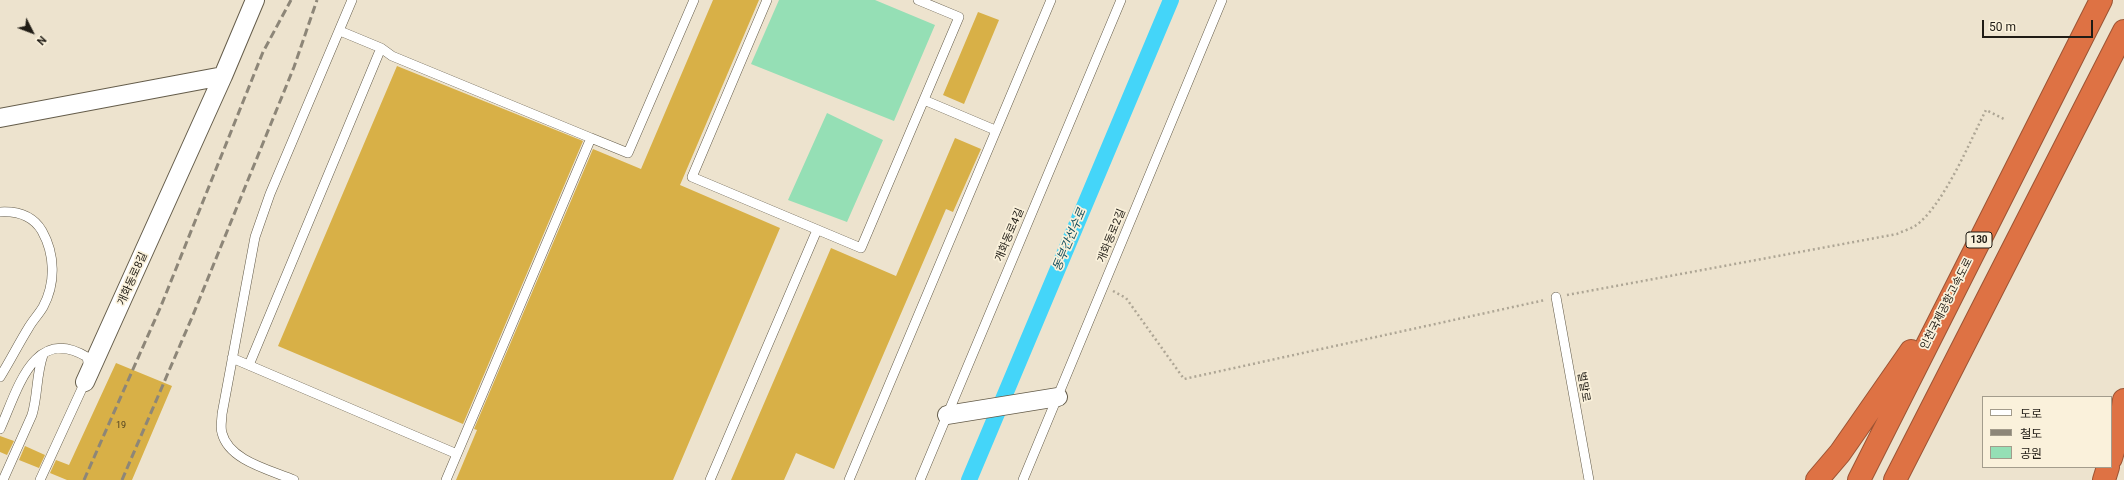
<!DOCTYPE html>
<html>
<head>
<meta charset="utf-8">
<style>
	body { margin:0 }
	#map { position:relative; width:2124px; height:480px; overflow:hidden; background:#ede3ce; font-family:Roboto,"Noto Sans KR",sans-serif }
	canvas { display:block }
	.legend { position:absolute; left:1982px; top:396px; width:130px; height:72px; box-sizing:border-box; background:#faf1db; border:1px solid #a39c8c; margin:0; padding:5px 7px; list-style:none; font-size:12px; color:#201c15 }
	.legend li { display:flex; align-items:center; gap:8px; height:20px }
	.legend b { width:20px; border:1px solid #a39c8c }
	.north { position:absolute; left:12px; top:12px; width:40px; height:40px; -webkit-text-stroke:3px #faf1db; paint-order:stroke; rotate:132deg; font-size:11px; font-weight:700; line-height:16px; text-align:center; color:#201c15 }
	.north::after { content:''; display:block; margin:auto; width:14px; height:18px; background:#201c15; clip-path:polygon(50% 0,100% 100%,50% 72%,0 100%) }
	.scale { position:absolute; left:1982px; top:20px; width:111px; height:18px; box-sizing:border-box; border:2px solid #201c15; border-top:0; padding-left:5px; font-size:12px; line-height:14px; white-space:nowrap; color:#201c15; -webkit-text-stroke:3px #faf1db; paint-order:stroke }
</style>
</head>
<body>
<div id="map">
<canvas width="2124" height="480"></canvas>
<ul class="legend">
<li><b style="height:5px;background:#fff"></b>도로</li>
<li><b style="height:5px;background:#8d8678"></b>철도</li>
<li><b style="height:11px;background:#95dfb5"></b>공원</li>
</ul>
<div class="north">N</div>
<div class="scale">50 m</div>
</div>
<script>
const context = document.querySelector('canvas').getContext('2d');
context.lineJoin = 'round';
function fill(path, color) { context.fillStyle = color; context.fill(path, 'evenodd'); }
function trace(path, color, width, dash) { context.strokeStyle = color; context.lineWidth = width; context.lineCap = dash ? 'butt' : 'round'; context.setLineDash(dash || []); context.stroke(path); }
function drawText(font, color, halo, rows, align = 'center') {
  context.font = font + ' Roboto,"Noto Sans KR",sans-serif'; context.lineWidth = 3.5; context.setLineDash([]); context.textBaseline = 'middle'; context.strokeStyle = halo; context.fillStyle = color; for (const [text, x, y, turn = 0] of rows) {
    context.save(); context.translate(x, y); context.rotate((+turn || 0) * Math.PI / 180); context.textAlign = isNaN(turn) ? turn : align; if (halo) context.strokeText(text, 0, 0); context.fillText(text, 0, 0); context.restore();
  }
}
const green = new Path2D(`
	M779,0H875L935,25L894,121L751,64Z
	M827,113L883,140L847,222L788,200Z`);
const canal = new Path2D(`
	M969,480L1171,0`);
const building = new Path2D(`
	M713,0H759L680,185L780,228L673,480H456L477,430L474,429L593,149L641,169Z
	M978,12L999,20L964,104L943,95Z
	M397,66L583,141L463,424L278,346Z
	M955,138L981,149L953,212L946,209L834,469L796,453L784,480H731L831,248L896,276Z
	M116,363L172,386L132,480H67L50,473L56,460L69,465Z
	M0,436L14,441L7,455L0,452Z
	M25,446L45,455L39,468L19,460Z`);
const path = new Path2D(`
	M1113,291L1126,298L1184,379L1545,300
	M1567,295L1897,234C1903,231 1910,229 1915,226C1943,207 1970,141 1986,110L2004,119`);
const lane = new Path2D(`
	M767,0L692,177L861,248L959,17L918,0
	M340,31L381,48L392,56L591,138
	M924,100L995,130
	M0,212C17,211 33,216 42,231C55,254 56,283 43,307C39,314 33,320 29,327C19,343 10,361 0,377
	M1556,297L1589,480
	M232,358L457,454
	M249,365L381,48
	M0,429C17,392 33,324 87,357L89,367
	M3,480L32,415C38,395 36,375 43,355
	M40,480L85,382
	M294,480C271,470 229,461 222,433C220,427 222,420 222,414L255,237L270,194L352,0
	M446,480L591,138L628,153L694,0
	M710,480L817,230
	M849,480L1051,0
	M920,480L1121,0
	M1023,480L1222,0`);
const street = new Path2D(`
	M0,118L223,76
	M85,382L223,76L255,0
	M947,415L1058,397`);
const highway = new Path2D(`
	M2111,458L2120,428L2124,400
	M1817,480L1840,453L1911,351
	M1859,480L2101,0
	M1895,480L2124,31
	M2104,480L2108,467`);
const rail = new Path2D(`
	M84,480L161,306L263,52L291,0
	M122,480L193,315L294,67L317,0`);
const numberNames = [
	["19",121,426]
];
const shields = [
	[1979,240,26]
];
const shieldNames = [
	["130",1979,240]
];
const streetNames = [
	["개화동로4길",1010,235,-67],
	["개화동로2길",1112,236,-68],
	["개화동로8길",133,279,-66],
	["인천국제공항고속도로",1947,304,-63],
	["벌말로",1583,387,80]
];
const waterNames = [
	["동부간선수로",1070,240,-67]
];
fill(green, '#95dfb5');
trace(canal, '#44d5f9', 16);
fill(building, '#d8b047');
trace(lane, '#645c4a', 10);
trace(street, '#645c4a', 20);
trace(highway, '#9c5434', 24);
trace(path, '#aea695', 2.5, [2, 3]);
trace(lane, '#fff', 9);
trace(street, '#fff', 18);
trace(highway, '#de7244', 22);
trace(rail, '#8d8678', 3, [8, 4]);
drawText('9px', '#4e4122', null, numberNames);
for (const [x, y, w] of shields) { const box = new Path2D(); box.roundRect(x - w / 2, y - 8, w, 16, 3); context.fillStyle = '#faf1db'; context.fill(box); trace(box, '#201c15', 1); }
drawText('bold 10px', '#201c15', null, shieldNames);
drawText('11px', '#201c15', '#faf1db', streetNames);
drawText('italic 12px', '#134f5e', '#faf1db', waterNames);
</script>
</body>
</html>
